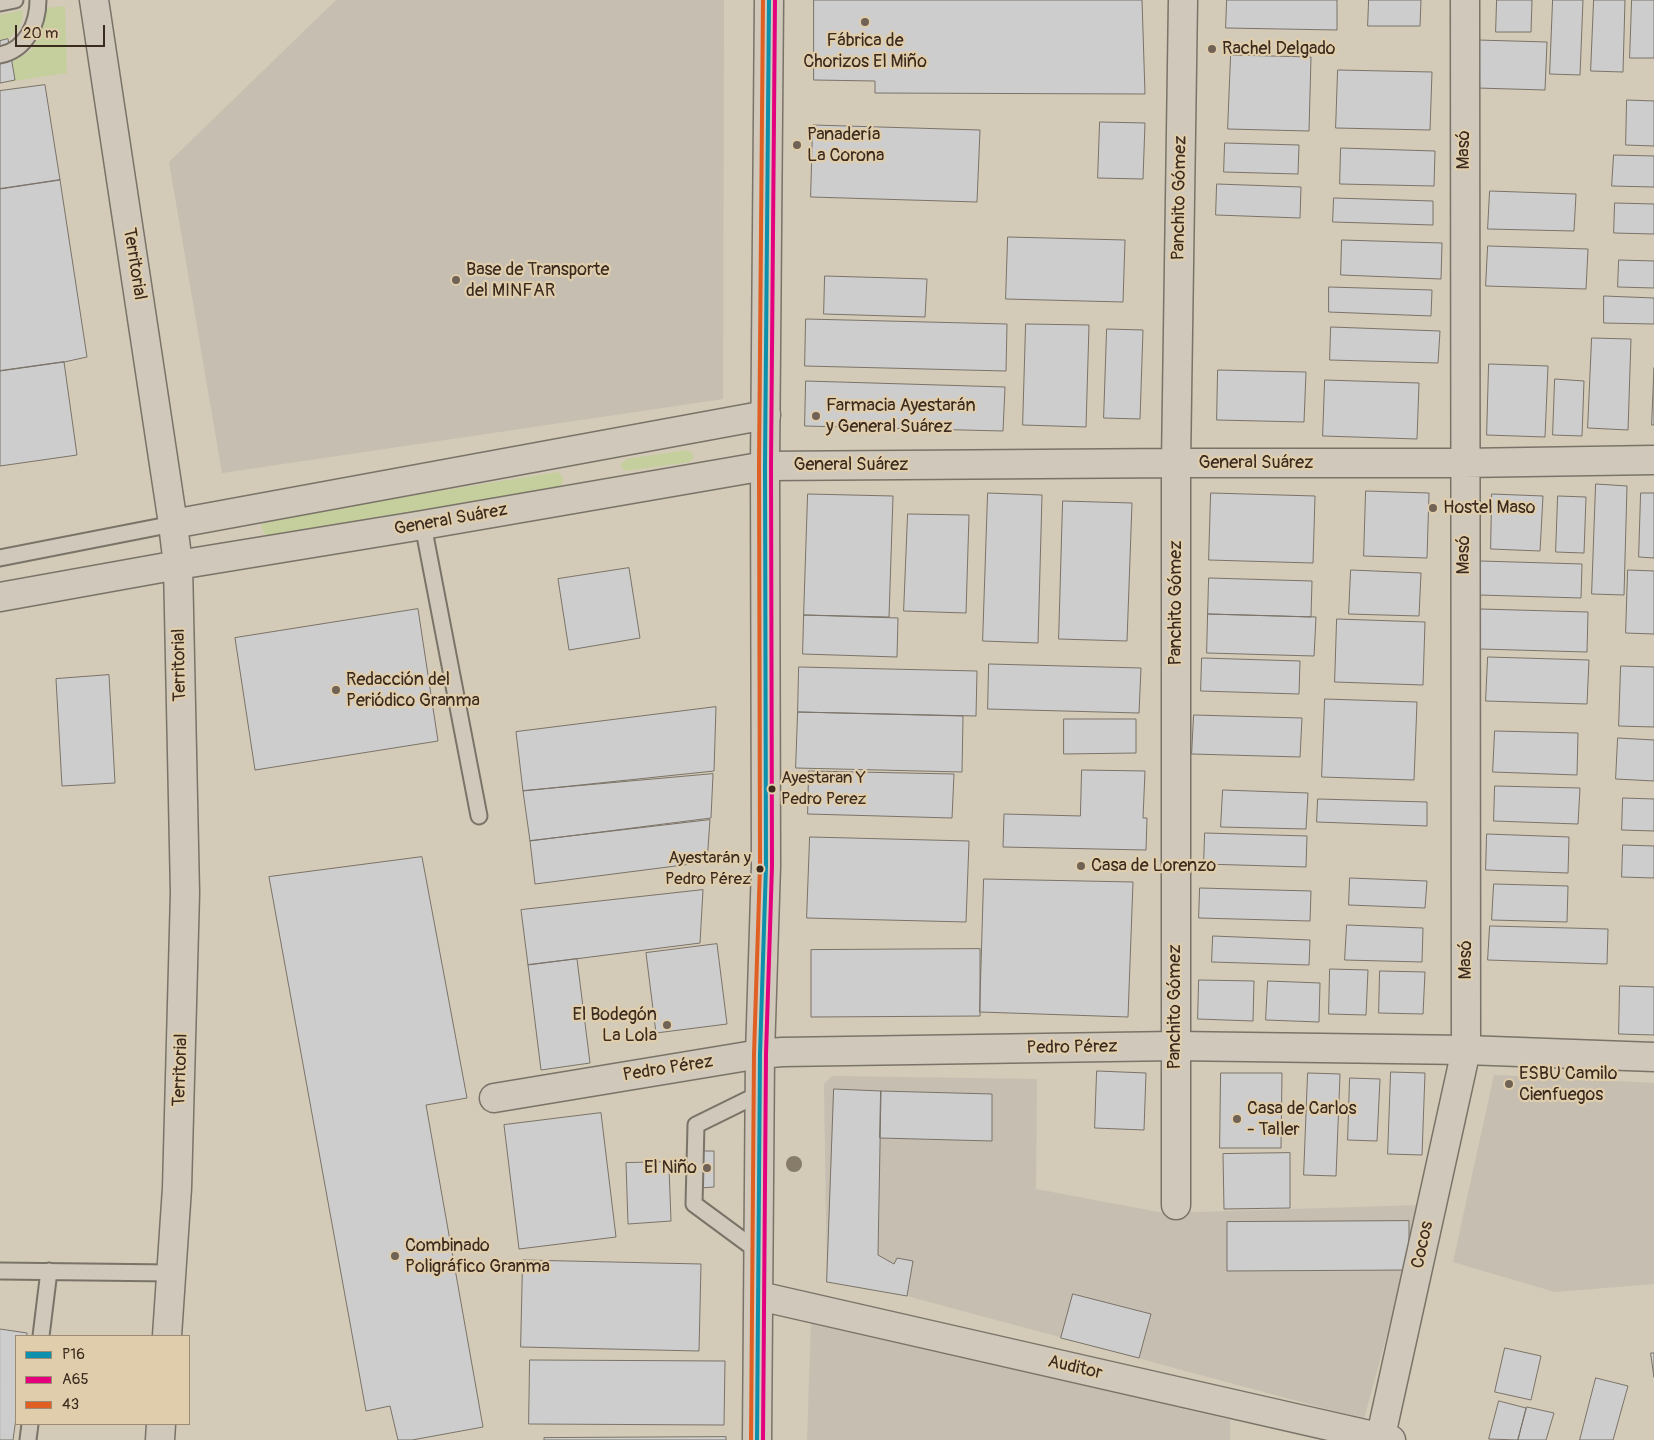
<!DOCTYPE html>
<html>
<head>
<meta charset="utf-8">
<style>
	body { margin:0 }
	#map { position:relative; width:1654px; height:1440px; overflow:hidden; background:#d3cab7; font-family:Pangolin,sans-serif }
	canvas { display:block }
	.legend { position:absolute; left:15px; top:1335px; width:175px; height:90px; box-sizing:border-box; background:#dfcdab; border:1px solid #9d8c73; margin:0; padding:6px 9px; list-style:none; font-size:15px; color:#3b2a1e }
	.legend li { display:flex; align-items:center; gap:10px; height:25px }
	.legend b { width:25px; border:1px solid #9d8c73 }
	.scale { position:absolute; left:15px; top:25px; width:90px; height:22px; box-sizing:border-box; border:2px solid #3b2a1e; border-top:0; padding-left:6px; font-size:15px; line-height:18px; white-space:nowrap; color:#3b2a1e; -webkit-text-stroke:4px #dfcdab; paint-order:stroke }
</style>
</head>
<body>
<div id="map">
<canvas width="1654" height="1440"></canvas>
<ul class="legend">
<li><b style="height:6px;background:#0c90ab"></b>P16</li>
<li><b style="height:6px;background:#e5007d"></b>A65</li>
<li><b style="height:6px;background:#e05f22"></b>43</li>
</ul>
<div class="scale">20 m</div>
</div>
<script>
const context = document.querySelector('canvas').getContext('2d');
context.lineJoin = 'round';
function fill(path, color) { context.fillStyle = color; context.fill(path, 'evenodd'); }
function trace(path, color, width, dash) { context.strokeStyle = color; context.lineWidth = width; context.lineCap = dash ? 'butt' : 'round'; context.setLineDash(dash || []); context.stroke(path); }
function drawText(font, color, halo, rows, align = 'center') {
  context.font = font + ' Pangolin,sans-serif'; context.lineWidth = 4.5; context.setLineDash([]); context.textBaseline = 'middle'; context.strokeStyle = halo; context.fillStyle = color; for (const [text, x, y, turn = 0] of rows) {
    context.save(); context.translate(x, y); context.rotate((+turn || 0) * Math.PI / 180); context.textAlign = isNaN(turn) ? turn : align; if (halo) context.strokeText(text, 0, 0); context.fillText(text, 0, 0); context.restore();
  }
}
const built = new Path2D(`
	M336,0H724L723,399L222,473L169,162Z
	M1494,1075L1654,1083V1284L1555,1292L1453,1262Z
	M832,1076L1037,1079L1036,1189L1164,1213L1422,1205L1364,1419L907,1296L827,1282L824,1084Z
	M811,1321L1230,1420V1440H807Z`);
const green = new Path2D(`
	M65,6L67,73L0,83L11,63L32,50L40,34L47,8Z
	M23,10C23,28 14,35 0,44V15Z
	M687,450L692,453L694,458L689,462L626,471L620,466L626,459Z
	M558,472L564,479L560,487L266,536L261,526L265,519Z`);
const building = new Path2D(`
	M814,0H1142L1145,94L875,93V81L814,80Z
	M1227,0H1337V30L1226,28Z
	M1369,0H1421L1420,26H1368Z
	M1497,0H1532L1531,32H1496Z
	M1553,0H1583L1580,75L1550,74Z
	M1594,0H1625L1623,72L1591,71Z
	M1632,0H1654V58H1630Z
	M8,39L15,80L0,83V41Z
	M1478,40L1547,42L1545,90L1477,88Z
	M1231,55L1311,57L1309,131L1228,129Z
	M1338,70L1432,72L1430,130L1336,128Z
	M45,85L60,180L0,189V91Z
	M1627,100L1654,101V146L1626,145Z
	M1100,122L1145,123L1143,179L1098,178Z
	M813,125L980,130L977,202L811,197Z
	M1225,143L1299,145L1298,174L1224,172Z
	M1341,148L1435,151L1434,186L1340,184Z
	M1614,155L1654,156V187L1612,186Z
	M60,180L87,357L64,362L0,371V189Z
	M1217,184L1301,187L1300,218L1216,215Z
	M1490,191L1576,194L1574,231L1488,229Z
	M1334,198L1433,201V225L1333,222Z
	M1615,203L1654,204V234L1614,233Z
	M1008,237L1125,240L1123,302L1006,299Z
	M1342,240L1442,243L1441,279L1341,275Z
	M1488,246L1588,249L1586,289L1486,286Z
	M1619,260L1654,261V288L1618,287Z
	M825,276L927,279L925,317L824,314Z
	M1329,287L1432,290L1431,316L1329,312Z
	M1604,296L1654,298V324L1604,323Z
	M806,319L1007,324L1006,371L805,366Z
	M1026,324L1089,325L1086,427L1023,425Z
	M1331,327L1440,331L1438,363L1330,360Z
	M1107,329L1143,330L1140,419L1104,418Z
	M1592,338L1631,339L1628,430L1588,428Z
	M64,362L77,455L0,466V371Z
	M1489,364L1548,366L1545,437L1487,435Z
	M1654,368V425H1652Z
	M1218,370L1306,372L1304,422L1217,420Z
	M1555,379L1584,381L1582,436L1553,435Z
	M1325,380L1419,383L1417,439L1323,436Z
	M806,381L1005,387L1003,431L805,426Z
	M1596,484L1627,486L1624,595L1592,594Z
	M1366,491L1429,493L1427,558L1364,556Z
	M988,493L1042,495L1038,643L983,641Z
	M1211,493L1315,496L1313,563L1209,560Z
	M1641,493H1654V558L1639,557Z
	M808,494L893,496L889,617L804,615Z
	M1492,494L1543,496L1540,551L1491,549Z
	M1558,496L1586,497L1584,553L1556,552Z
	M1063,501L1132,503L1127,641L1059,639Z
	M908,514L969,515L966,613L904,611Z
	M1480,561L1582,564L1581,598L1479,595Z
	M629,568L640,638L569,650L558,579Z
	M1351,570L1421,573L1419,616L1349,614Z
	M1628,570L1654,571V634L1626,633Z
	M1209,578L1312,581L1311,617L1208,614Z
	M418,609L438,741L255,770L235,638Z
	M1481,609L1588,612L1587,652L1480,649Z
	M1208,614L1316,617L1314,656L1207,653Z
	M804,615L898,618L897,657L803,654Z
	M1337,619L1425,622L1423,685L1335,682Z
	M1488,657L1589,660L1587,704L1486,701Z
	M1202,658L1300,661L1299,694L1201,691Z
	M989,664L1141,668L1139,713L988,709Z
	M1621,666L1654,667V727L1619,726Z
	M799,667L977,671L976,716L798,712Z
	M109,675L115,783L62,786L56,679Z
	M1325,699L1417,702L1414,780L1322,777Z
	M716,707L714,771L523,791L516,732Z
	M798,712L963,716L962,772L796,768Z
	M1194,715L1302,718L1300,757L1192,754Z
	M1064,719H1136V753L1064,754Z
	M1495,731L1578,733L1577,775L1493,772Z
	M1618,738L1654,740V781L1616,779Z
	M1082,770L1145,771L1143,818H1147L1146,850L1003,847L1004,814L1080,816Z
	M809,771L954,774L952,818L808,814Z
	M713,774L711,818L530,841L523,791Z
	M1495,786L1580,788L1578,824L1494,821Z
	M1223,790L1308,793L1306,829L1221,827Z
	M1623,798L1654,799V831L1622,830Z
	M1318,799L1427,802V826L1317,822Z
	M710,820L707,862L535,884L530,841Z
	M1205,833L1307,836L1306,867L1204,864Z
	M1487,834L1569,837L1568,873L1486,870Z
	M810,837L969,841L966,922L807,918Z
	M1623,845L1654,846V878L1622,877Z
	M422,857L467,1098L426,1105L483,1427L412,1440H398L390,1406L366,1411L269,877Z
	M1350,878L1427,881L1425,908L1349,905Z
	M984,879L1133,882L1128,1017L980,1012Z
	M1494,884L1568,886L1567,922L1492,920Z
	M1200,888L1311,891L1310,921L1199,918Z
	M703,890L700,943L528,965L521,910Z
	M1347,925L1423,928L1422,962L1345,960Z
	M1490,926L1608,929L1607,964L1488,960Z
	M1213,936L1310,940L1309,965L1212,962Z
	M717,944L727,1024L656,1033L646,953Z
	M980,949V1016L811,1017V950Z
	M577,959L590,1063L541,1070L528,965Z
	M1330,969L1368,970L1366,1015L1329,1014Z
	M1380,971L1425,972L1423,1014L1379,1013Z
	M1199,980L1254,981L1253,1021L1198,1019Z
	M1268,981L1320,983L1319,1022L1266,1020Z
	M1620,986L1654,987V1035L1619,1034Z
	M1097,1071L1146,1073L1144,1130L1095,1128Z
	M1391,1072L1425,1073L1422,1155L1388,1154Z
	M1221,1073H1282L1281,1148H1220Z
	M1308,1073L1340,1074L1336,1176L1304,1175Z
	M1350,1078L1380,1079L1377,1141L1348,1140Z
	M834,1089L881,1091L878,1255L894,1264L897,1258L913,1261L907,1296L827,1282Z
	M881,1091L992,1094V1141L880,1138Z
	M601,1113L616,1237L519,1249L504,1125Z
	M700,1151H714V1187L700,1188Z
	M1290,1153V1208L1224,1209L1223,1154Z
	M661,1162L669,1168L671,1221L628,1224L626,1163Z
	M1409,1221V1270L1227,1271V1222Z
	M523,1260L701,1264L699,1351L521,1347Z
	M1073,1294L1151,1314L1139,1358L1061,1338Z
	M0,1329L27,1333V1336H16V1418L13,1440H0Z
	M1505,1348L1541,1356L1531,1400L1495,1392Z
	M1651,1353H1654V1377Z
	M530,1360L725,1361L724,1425L529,1424Z
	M1596,1378L1628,1386L1613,1440H1580Z
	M1499,1401L1526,1408L1518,1440L1489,1439Z
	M1527,1407L1554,1413L1546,1440H1518Z
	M726,1437V1440H544V1438Z`);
const lane = new Path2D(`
	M0,3L15,0
	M0,55C26,50 38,24 38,0
	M423,525L479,816
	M0,558L173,524
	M759,1252L694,1204L696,1125L759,1094
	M0,1271L172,1273
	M41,1336L49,1271
	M28,1440L30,1424`);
const street = new Path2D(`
	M94,0L173,524L178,565L185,893L177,1188L167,1336
	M173,524L766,415
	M0,597L178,565L423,525L765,466L1176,463H1464L1654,460
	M494,1098L760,1054
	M1176,1205V463L1183,0
	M759,1296L1391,1440
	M160,1440L161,1424
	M1380,1440L1466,1050L1465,0`);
const secondary = new Path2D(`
	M760,1054L782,1052L1175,1046L1466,1050L1654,1057
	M757,1440L760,1054L766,866L765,466L769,0`);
const bus1 = new Path2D(`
	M757,1440L760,1054L766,866L765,466L769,0`);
const bus2 = new Path2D(`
	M763,1440L766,1054L772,866L771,466L775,0`);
const bus3 = new Path2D(`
	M751,1440L754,1054L760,866L759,466L763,0`);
const trees = [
	[794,1164]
];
const markers = [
	[865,22,5,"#706254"],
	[1212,49,5,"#706254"],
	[797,145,5,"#706254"],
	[456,280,5,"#706254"],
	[816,416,5,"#706254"],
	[1433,508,5,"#706254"],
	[336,690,5,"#706254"],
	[772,789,4.5,"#3b2a1e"],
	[1081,866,5,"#706254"],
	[760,869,4.5,"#3b2a1e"],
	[667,1025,5,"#706254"],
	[1509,1084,5,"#706254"],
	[1237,1119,5,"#706254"],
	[707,1168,5,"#706254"],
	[395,1256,5,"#706254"]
];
const busNames = [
	["Ayestaran Y",781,779],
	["Pedro Perez",781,800],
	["Ayestarán y",751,859,"right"],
	["Pedro Pérez",751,880,"right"]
];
const poiNames = [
	["Fábrica de",865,41,"center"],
	["Chorizos El Miño",865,62,"center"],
	["Rachel Delgado",1222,49],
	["Panadería",807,135],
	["La Corona",807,156],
	["Base de Transporte",466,270],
	["del MINFAR",466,291],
	["Farmacia Ayestarán",826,406],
	["y General Suárez",826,427],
	["Hostel Maso",1443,508],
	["Redacción del",346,680],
	["Periódico Granma",346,701],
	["Casa de Lorenzo",1091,866],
	["El Bodegón",657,1015,"right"],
	["La Lola",657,1036,"right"],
	["ESBU Camilo",1519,1074],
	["Cienfuegos",1519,1095],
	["Casa de Carlos",1247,1109],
	["- Taller",1247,1130],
	["El Niño",697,1168,"right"],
	["Combinado",405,1246],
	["Poligráfico Granma",405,1267]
];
const streetNames = [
	["Masó",1464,150,-90],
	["Panchito Gómez",1180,198,-89],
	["Territorial",134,264,81],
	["General Suárez",1256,463],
	["General Suárez",851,465],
	["General Suárez",451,520,-10],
	["Masó",1464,555,-90],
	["Panchito Gómez",1176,603,-90],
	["Territorial",180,665,-91],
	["Masó",1466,960,-90],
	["Panchito Gómez",1175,1007,-90],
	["Pedro Pérez",1072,1048,-1],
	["Pedro Pérez",668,1069,-9],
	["Territorial",181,1070,-88],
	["Cocos",1423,1245,-78],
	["Auditor",1075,1368,13]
];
fill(built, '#c6beb0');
fill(green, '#c5cf9e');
fill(building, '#cecdce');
trace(building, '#7a7368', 1);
trace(lane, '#7a7368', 19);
trace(street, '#7a7368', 31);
trace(secondary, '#7a7368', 31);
trace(lane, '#cfc8bb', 15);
trace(street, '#cfc8bb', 28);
trace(secondary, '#cfc8bb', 28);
trace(bus1, '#0c90ab', 4);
trace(bus2, '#e5007d', 4);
trace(bus3, '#e05f22', 4);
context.fillStyle = '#877b69';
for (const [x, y] of trees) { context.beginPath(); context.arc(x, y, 8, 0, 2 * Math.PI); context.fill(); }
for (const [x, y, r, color] of markers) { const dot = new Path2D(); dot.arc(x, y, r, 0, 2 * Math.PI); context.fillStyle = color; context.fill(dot); trace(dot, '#dfcdab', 2); }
drawText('17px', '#3b2a1e', '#dfcdab', busNames, 'left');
drawText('18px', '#3b2a1e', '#dfcdab', poiNames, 'left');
drawText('18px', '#3b2a1e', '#dfcdab', streetNames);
</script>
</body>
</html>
